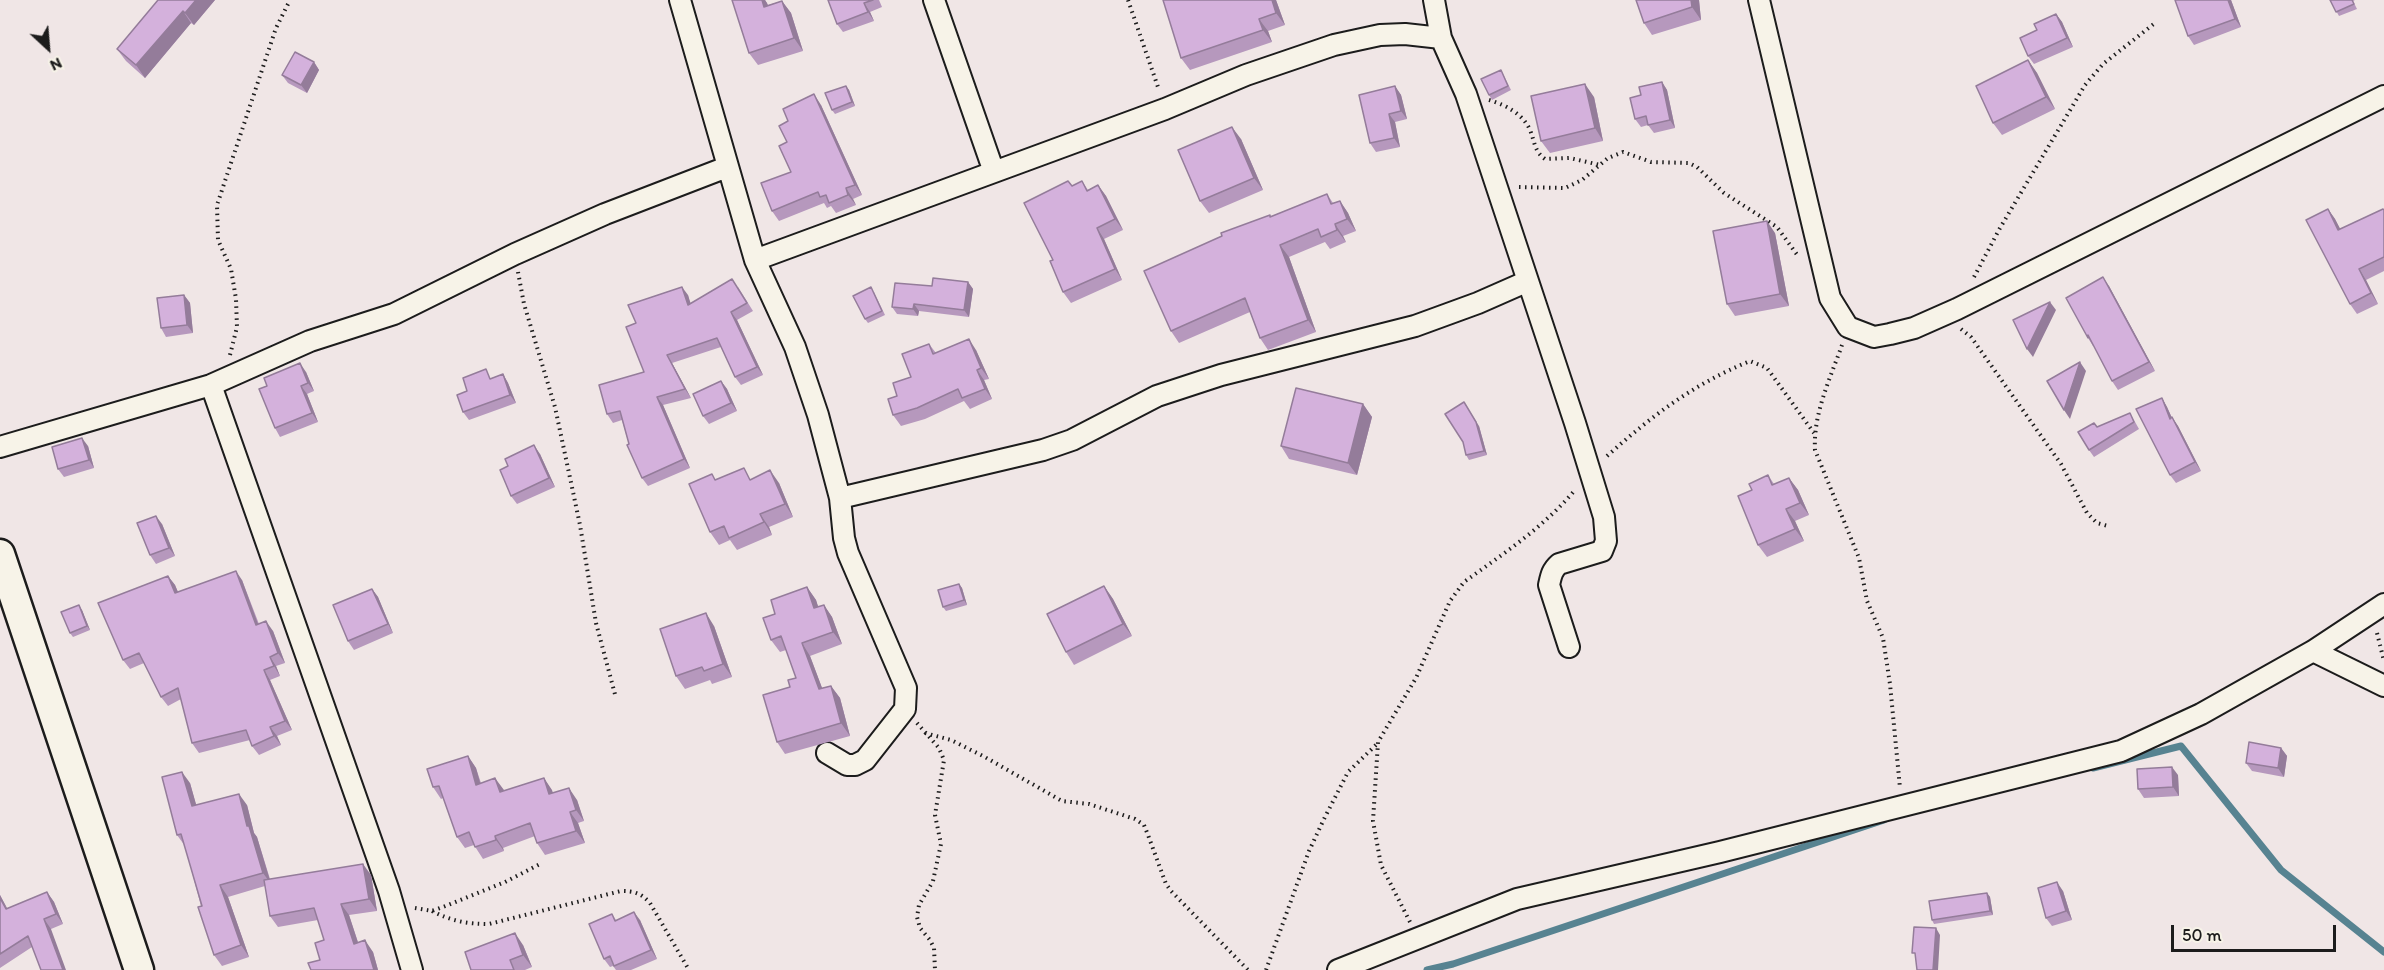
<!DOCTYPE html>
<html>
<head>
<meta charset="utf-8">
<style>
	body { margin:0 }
	#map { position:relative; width:2384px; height:970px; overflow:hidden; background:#f0e6e6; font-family:Itim,sans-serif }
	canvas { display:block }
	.north { position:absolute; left:18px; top:18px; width:60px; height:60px; -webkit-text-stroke:4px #f7f3e8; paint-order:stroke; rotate:154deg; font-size:16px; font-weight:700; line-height:24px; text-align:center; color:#1c1c1c }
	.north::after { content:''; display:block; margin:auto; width:21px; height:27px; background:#1c1c1c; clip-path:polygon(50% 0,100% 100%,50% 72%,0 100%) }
	.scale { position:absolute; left:2171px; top:925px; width:165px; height:27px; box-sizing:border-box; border:3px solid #1c1c1c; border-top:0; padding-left:8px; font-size:18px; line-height:21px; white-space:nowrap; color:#1c1c1c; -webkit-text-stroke:4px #f7f3e8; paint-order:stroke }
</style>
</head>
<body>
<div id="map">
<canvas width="2384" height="970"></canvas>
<div class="north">N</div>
<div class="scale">50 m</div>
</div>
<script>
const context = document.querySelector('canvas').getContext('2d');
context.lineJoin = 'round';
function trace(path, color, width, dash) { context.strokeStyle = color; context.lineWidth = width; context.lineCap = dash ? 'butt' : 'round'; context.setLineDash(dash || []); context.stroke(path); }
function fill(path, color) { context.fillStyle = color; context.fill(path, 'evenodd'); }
const stream = new Path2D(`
	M2093,768L2181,746L2281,870L2384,952
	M1427,970L1453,964L1884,820`);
const path = new Path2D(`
	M1128,0L1159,90
	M1489,100C1506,105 1523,114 1530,130C1535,142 1534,151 1545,159L1570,158L1600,165
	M1519,187L1565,188L1582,180L1608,158L1623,152L1651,162L1689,163L1697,167L1724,193L1777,227L1798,256
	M518,272L524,304L555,407L580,525L596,623L616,698
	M1974,277L2000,228L2085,85L2103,64L2155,23
	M1961,329L1971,337L2061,464L2087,513L2097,523L2108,526
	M1842,345C1830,379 1813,414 1815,450L1859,558L1867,601L1883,638L1890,684L1900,788
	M230,355L237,327L236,299L231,269L218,240L217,205L276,28L290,0
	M1607,456C1653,415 1692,385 1750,361L1767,368L1814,433
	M2377,633L2384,661
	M917,723L939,748L944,760L935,815L941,844L933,881L919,905L917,917L920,928L930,940L934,948L935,970
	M925,733L951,740L983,756L1062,801L1089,804L1135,819L1144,825L1148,835L1166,884L1171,891L1248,970
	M415,908L432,911L448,905L505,882L542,863
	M432,911C451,921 467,924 489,924L621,891C634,891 641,893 650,903L689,970
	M1410,922L1381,865L1373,821L1378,742L1416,678L1450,601L1464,582C1503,554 1544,527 1575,490
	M1266,970L1309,851L1324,819L1348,772L1378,743`);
const minor = new Path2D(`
	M680,0L755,260L795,347L818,415L840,498L844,538L848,553L906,688L905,709L865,760L855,765H847L827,753
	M934,0L994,172
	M1434,0L1441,38L1466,94L1575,423L1604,517L1606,541L1602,551L1559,564C1552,570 1551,576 1549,585L1569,647
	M1759,0L1830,298L1848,327L1874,337L1890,334L1914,328L1957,309L2384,96
	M755,260L1165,109L1246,75L1334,45L1380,35L1405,34L1441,38
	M211,385L389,891L412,970
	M0,447L211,385L310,341L394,314L515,254L605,214L727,167
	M840,498L1043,450L1072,440L1157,396L1221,375L1415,326L1478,303L1528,281
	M2313,651L2384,686
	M1338,970L1517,899L1720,852L2121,751L2201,714L2313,651L2384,604`);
const secondary = new Path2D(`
	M0,554L139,970`);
const wall = new Path2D(`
	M158,0H215L194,25L191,23L145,78L126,61L117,49Z
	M732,0H765L768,5L782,1L791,13L803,51L758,65L749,53Z
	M828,0H879L882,7L870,12L874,21L843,32L837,24Z
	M1276,0L1285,25L1268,31L1272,42L1190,70L1181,58Z
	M1636,0H1699L1701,20L1652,35L1644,23Z
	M2231,0L2241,27L2194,45L2188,36Z
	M2330,0H2355L2353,1L2357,9L2339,16Z
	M2056,14L2062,22L2073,47L2034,64L2028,56L2037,30Z
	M2028,60L2037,73L2055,109L2002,135L1993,123Z
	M314,62L319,70L307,93L288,83L282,75Z
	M1501,70L1511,90L1492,100L1489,95Z
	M1662,82L1667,90L1675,128L1654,133L1648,125L1641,127L1635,119Z
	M846,86L849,90L855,106L835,114L832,110Z
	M1395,86L1401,95L1407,119L1395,122L1400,147L1376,152L1370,143Z
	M1594,97L1603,141L1550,153L1541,141Z
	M821,105L862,195L853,199L856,205L836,213L831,206L827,208L824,203L779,221L772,211L791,172L787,142Z
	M1241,139L1263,190L1209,213L1200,201Z
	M1068,181L1072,186L1082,181L1088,190L1098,185L1106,196L1123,230L1104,239L1122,280L1071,303L1063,292L1053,260Z
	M1327,194L1333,203L1340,201L1348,213L1356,231L1343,236L1346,242L1330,249L1325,242L1289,257L1316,332L1268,350L1260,338L1250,312L1179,343L1171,331L1222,236Z
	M2328,209L2335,219L2340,229L2384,210V271L2366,280L2378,304L2357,314L2350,304Z
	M1775,233L1789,306L1735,316L1727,304Z
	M968,282L973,289L969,317L919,311L918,316L897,314L892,307L932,286Z
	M2109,286L2155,371L2118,390L2112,381L2094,345L2093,346L2088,338Z
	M738,287L753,311L737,320L763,375L741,385L735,377L721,347L672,363L691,398L663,405L690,468L648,486L642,478L629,444L622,420L613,423L607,414L644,372L636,323L688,295L690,304Z
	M874,292L885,315L868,323L865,319Z
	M184,295L190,303L193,333L166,337L161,328Z
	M929,344L936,353L976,350L989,379L984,380L992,399L970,409L964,401L925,419L901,426L893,415L911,377Z
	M306,372L314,391L307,394L318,422L280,437L275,428Z
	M503,374L508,383L516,403L469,420L463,412L467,391L492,378Z
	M721,381L727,389L737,411L709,424L703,416Z
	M2162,398L2167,407L2172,418L2178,426L2201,471L2176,483L2170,475Z
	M1363,404L1372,417L1357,475L1289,459L1281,446Z
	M2130,413L2139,429L2094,457L2089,450Z
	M1479,426L1487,455L1469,460L1466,455Z
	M88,446L94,468L64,477L58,469Z
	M540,454L555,487L517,504L511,496L508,466Z
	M1768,475L1774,484L1789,478L1798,490L1809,515L1795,521L1804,541L1767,557L1758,545L1752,490Z
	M752,479L779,483L793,517L769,527L772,535L737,550L730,540L719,545L710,532L716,480Z
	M162,524L175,556L156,564L150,555Z
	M168,576L175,585L178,592L242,580L259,624L273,631L285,663L276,666L280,676L270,680L292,730L277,736L281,745L259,755L252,746L250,740L199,753L192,743L181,699L168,706L161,697L144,663L130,669L123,660Z
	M959,584L962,588L967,605L946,611L943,607Z
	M1104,586L1113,599L1132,636L1074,665L1066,652Z
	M807,587L816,600L818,607L824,605L832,617L842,644L810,656L822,688L831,686L840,698L850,736L785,754L777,742L790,687L796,678L786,650L780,652L771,640L775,614Z
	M372,589L378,597L393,633L354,650L348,641Z
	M82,610L90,630L73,637L70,633Z
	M714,626L732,677L712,684L710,680L685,689L676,676Z
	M2281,748L2287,756L2284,777L2252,771L2246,763Z
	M468,756L476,768L481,783L504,791L544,778L553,793L577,800L584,821L578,823L585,843L545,855L537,843L535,836L503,848L504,851L483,859L474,845L465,848L457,837L443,798L441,799L433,787Z
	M2178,775L2179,796L2144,798L2138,789Z
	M190,783L196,805H247L254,833L257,837L270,879L371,875L377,911L349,915L358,942L373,952L378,970H311L320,960L324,940L318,920L278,927L270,916L265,886L228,897L249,957L222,966L214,955L185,846L177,835Z
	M2063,891L2072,920L2052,926L2046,918Z
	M47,892L54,902L63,924L51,929L32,947L0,968V895L7,909Z
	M1987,893L1990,897L1993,915L1934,924L1932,920Z
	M612,914L616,920H640L657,959L631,970H616L613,966L610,967L604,959Z
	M523,945L532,967L525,970H471Z`);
const shadedWall = new Path2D(`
	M196,0H215L194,25L185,13Z
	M762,0H765L767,3L773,19L764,7Z
	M1272,0H1276L1285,25L1276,13Z
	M1691,0H1699L1701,20L1692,7Z
	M2228,0H2231L2241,27L2235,19Z
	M782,1L791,13L803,51L794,38Z
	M864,3L870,12L874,21L868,12Z
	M183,11L191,23L145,78L136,65Z
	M2056,14L2062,22L2073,47L2067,38Z
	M1259,19L1268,31L1272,42L1263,30Z
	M2028,60L2037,73L2055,109L2046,97Z
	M314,62L319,70L307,93L301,85Z
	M1662,82L1667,90L1675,128L1670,120Z
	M1585,84L1594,97L1603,141L1595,128Z
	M846,86L849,90L855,106L852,102Z
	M1395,86L1401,95L1407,119L1401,111Z
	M814,94L821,105L862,195L855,185Z
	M1389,114L1395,122L1400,147L1394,138Z
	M1232,127L1241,139L1263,190L1254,178Z
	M1098,185L1106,196L1123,230L1115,219Z
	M846,188L853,199L856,205L848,195Z
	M1340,201L1348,213L1356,231L1347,219Z
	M2328,209L2335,219L2346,240L2338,230Z
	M1767,221L1775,233L1789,306L1780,294Z
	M1335,224L1343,236L1346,242L1337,230Z
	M1097,228L1104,239L1122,280L1115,269Z
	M1280,245L1289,257L1316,332L1308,320Z
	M2359,269L2366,280L2378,304L2371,293Z
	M2103,277L2109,286L2155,371L2149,362Z
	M968,282L973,289L969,317L964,310Z
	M682,287L688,295L694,314L688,305Z
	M184,295L190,303L193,333L187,325Z
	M2050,302L2056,310L2033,357L2027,349Z
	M914,304L919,311L918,316L913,309Z
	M731,312L737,320L763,375L757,367Z
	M969,339L976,350L989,379L981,368Z
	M667,355L672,363L691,398L685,389Z
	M2080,362L2086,371L2070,419L2064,410Z
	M300,363L306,372L314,391L308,383Z
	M977,370L984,380L992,399L985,389Z
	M503,374L508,383L516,403L510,395Z
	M721,381L727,389L737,411L731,403Z
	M301,386L307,394L318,422L312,413Z
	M657,397L663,405L690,468L684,459Z
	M2162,398L2167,407L2176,427L2170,419Z
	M1464,402L1479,426L1487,455L1484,451Z
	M1363,404L1372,417L1357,475L1348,463Z
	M2172,417L2178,426L2201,471L2195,462Z
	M82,438L88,446L94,468L89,460Z
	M534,445L540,454L555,487L549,478Z
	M770,470L779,483L793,517L785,504Z
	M1789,478L1798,490L1809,515L1800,503Z
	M1786,509L1795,521L1804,541L1795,529Z
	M760,514L769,527L772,535L764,522Z
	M156,516L162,524L175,556L169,548Z
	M236,571L242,580L262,635L256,625Z
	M168,576L175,585L182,602L175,593Z
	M959,584L962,588L967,605L964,600Z
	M1104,586L1113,599L1132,636L1123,624Z
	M807,587L816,600L823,621L814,608Z
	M372,589L378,597L393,633L388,624Z
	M79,605L82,610L90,630L87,626Z
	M824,605L832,617L842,644L833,632Z
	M706,613L714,626L732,677L723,664Z
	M266,621L273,631L285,663L278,653Z
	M802,643L810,656L827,701L819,689Z
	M270,657L276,666L280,676L274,666Z
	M264,670L270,680L292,730L285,721Z
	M831,686L840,698L850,736L841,723Z
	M270,727L277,736L281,745L274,736Z
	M2281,748L2287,756L2284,777L2278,768Z
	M468,756L476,768L484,797L476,785Z
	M2172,767L2178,775L2179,796L2173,787Z
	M182,772L190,783L200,818L192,806Z
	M495,778L504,790L509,804L500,792Z
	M544,778L552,790L557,806L549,794Z
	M569,788L577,800L584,821L576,810Z
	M239,794L247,805L254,833L257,837L271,884L263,873L247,826Z
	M570,812L578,823L585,843L576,831Z
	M495,836L503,848L504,851L496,840Z
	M363,864L371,875L377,911L369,899Z
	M2057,882L2063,891L2072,920L2066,911Z
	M220,885L228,897L249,957L241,945Z
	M47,892L54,902L63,924L56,914Z
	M1987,893L1990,897L1993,915L1990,911Z
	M0,895L13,919L0,898Z
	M341,904L349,915L362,955L354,944Z
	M634,912L640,920L657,959L651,950Z
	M44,919L51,929L66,970H63Z
	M1936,928L1940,935L1938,970H1933Z
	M515,933L523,945L532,967L523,955Z
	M365,940L373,952L378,970H374Z`);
const building = new Path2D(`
	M158,0H196L185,13L183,11L136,65L117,49Z
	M732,0H762L764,7L782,1L794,38L749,53Z
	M828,0H873L864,3L868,12L837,24Z
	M1163,0H1272L1276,13L1259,19L1263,30L1181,58Z
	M1636,0H1691L1692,7L1644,23Z
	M2175,0H2228L2235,19L2188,36Z
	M2330,0H2352L2354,4L2336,12Z
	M2056,14L2067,38L2028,56L2020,38L2037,30L2034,24Z
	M295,52L314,62L301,85L282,75Z
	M2028,60L2046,97L1993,123L1976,86Z
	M1501,70L1508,86L1489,95L1481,79Z
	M1662,82L1670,120L1648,125L1646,116L1635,119L1630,98L1641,95L1639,87Z
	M1585,84L1595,128L1541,141L1531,96Z
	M846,86L852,102L832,110L825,93Z
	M1395,86L1401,111L1389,114L1394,138L1370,143L1359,95Z
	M814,94L855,185L846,188L848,195L829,203L826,195L820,197L818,192L772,211L761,183L791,172L779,146L787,142L779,126L788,121L783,109Z
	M1232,127L1254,178L1200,201L1178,150Z
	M1068,181L1072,186L1082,181L1087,191L1098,185L1115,219L1097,228L1115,269L1063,292L1050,261L1053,260L1024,203Z
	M1327,194L1331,204L1340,201L1347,219L1335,224L1337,230L1321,237L1318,229L1280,245L1308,320L1260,338L1245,298L1171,331L1144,271L1222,236L1221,233L1270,215V217Z
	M2328,209L2338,230L2383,209L2384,210V257L2359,269L2371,293L2350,304L2306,220Z
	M1767,221L1780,294L1727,304L1713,231Z
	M2103,277L2149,362L2112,381L2088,335V338L2066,298Z
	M933,278L968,282L964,310L914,304L913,309L892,307L895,283L932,286Z
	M732,279L747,303L731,312L757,367L735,377L717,338L667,355L685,389L657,397L684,459L642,478L627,445L629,444L620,411L607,414L599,385L644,372L626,327L636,323L628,305L682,287L688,305Z
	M871,287L882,311L865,319L853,296Z
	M184,295L187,325L161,328L157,298Z
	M2050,302L2028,347L2027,349L2013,320Z
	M969,339L981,368L977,370L985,389L962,398L958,389L917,408L893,415L888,399L897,396L893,383L911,377L902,354L929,344L933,354Z
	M2080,362L2064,410L2047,381Z
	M300,363L308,383L301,386L312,413L275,428L259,389L267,386L264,378Z
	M486,369L490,379L503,374L510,395L463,412L457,395L467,391L463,378Z
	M721,381L731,403L703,416L693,394Z
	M1296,388L1363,404L1348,463L1281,446Z
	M2162,398L2170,419L2172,417L2195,462L2170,475L2136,409Z
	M1464,402L1476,422L1484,451L1466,455L1463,442L1445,414Z
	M2130,413L2134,422L2089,450L2078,432L2094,423L2097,427Z
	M82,438L89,460L58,469L52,447Z
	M534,445L549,478L511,496L500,470L508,466L505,459Z
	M744,468L750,480L770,470L785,504L760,514L764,522L729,538L724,526L710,532L689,484L712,474L715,480Z
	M1768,475L1772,485L1789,478L1800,503L1786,509L1795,529L1758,545L1738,496L1752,490L1749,484Z
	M156,516L169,548L150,555L137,523Z
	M236,571L256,625L266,621L278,653L270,657L274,666L264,670L285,721L270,727L274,736L252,746L246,730L192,743L178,688L161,697L139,653L123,660L98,603L168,576L175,593Z
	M959,584L964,600L943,607L938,590Z
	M1104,586L1123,624L1066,652L1047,614Z
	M807,587L814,608L824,605L833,632L802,643L819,689L831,686L841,723L777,742L763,695L790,687L788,680L796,678L781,636L771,640L763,618L775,614L771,600Z
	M372,589L388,624L348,641L333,605Z
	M79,605L87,626L70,633L61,612Z
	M706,613L723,664L704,671L702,667L676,676L660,629Z
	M2249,742L2281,748L2278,768L2246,763Z
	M468,756L476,785L495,778L500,792L544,778L549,794L569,788L576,810L570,812L576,831L537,843L530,823L495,836L496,840L475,847L469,832L457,837L439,786L433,787L427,769Z
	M2172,767L2173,787L2138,789L2137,769Z
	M182,772L192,806L239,794L247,826H249L263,873L220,885L241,945L214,955L198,907L202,906L181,834L177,835L162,777Z
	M363,864L369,899L341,904L354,944L365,940L374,970H311L308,963L320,960L315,943L324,940L314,908L270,916L264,880Z
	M2057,882L2066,911L2046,918L2038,888Z
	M47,892L56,914L44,919L63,970H41L28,936L0,954V898L6,909Z
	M1987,893L1990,911L1932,920L1929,901Z
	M634,912L651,950L614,966L610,956L604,959L589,924L612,914L615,921Z
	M1914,927L1936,928L1933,970H1917L1915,953H1912Z
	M515,933L523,955L510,960L514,970H471L465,952Z`);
trace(stream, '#578391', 7);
trace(minor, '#1c1c1c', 24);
trace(secondary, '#1c1c1c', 33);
trace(path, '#1c1c1c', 4, [1.5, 4.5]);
trace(minor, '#f7f3e8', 20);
trace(secondary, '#f7f3e8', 28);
fill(wall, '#b698bd');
fill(shadedWall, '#947c9a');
fill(building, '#d4b1dc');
trace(building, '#947c9a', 1.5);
</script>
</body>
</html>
